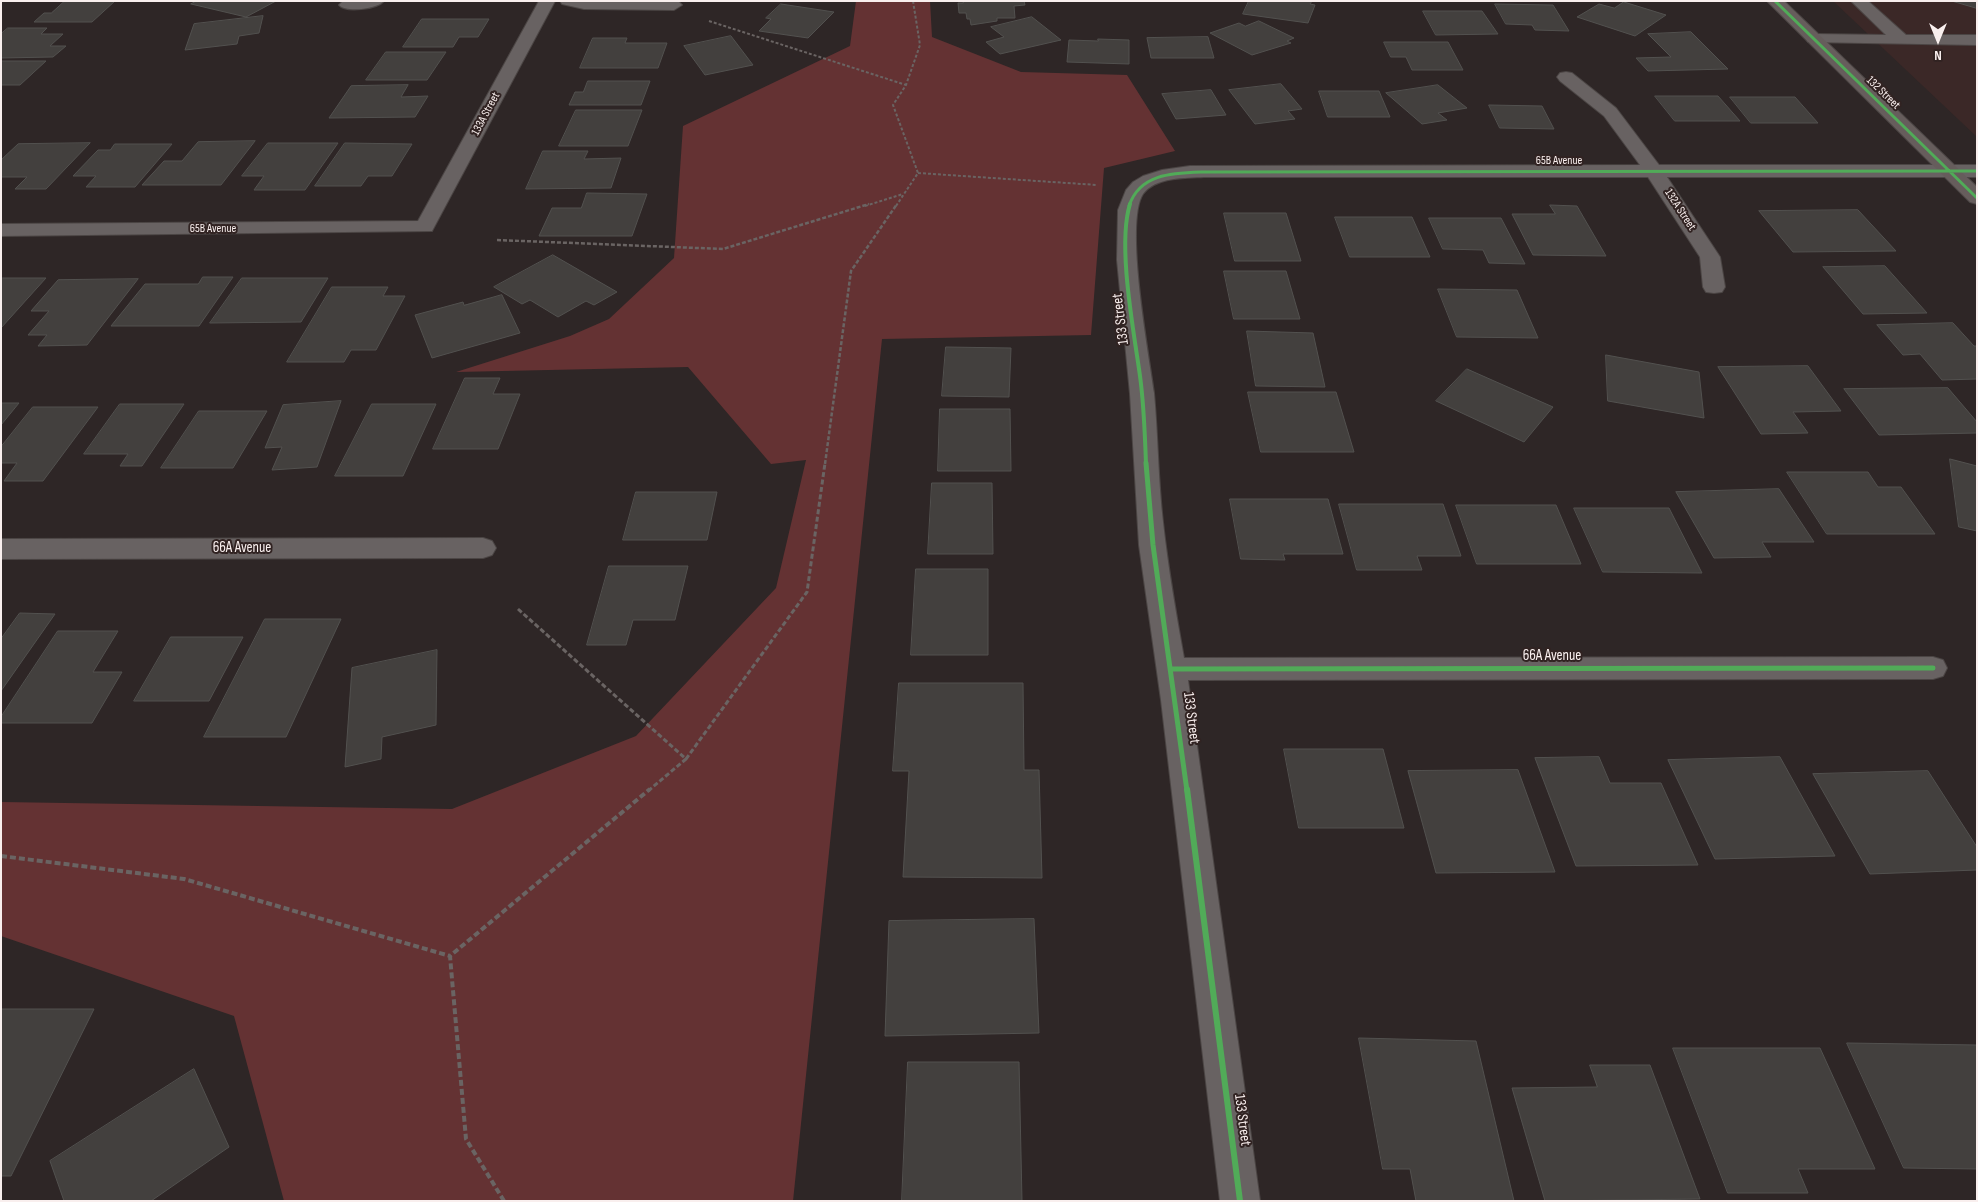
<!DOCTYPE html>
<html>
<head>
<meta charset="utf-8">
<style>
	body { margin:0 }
	#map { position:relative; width:1978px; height:1202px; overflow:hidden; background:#2e2626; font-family:"Sofia Sans Condensed",sans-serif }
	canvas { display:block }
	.frame { position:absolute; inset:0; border:2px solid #f9efee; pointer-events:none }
	.north { position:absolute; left:1913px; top:15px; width:50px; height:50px; -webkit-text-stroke:4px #312322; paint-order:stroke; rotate:180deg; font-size:14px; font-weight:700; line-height:20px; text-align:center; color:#f9efee }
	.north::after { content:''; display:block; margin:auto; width:18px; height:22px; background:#f9efee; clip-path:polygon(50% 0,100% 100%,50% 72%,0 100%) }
</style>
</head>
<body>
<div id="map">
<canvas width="1978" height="1202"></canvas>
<div class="frame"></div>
<div class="north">N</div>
</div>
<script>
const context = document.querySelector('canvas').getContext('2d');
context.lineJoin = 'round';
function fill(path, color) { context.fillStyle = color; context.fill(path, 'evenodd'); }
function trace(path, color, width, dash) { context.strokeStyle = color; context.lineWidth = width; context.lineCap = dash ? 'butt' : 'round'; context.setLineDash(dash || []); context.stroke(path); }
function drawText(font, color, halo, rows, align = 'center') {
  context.font = font + ' "Sofia Sans Condensed",sans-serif'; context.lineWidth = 4; context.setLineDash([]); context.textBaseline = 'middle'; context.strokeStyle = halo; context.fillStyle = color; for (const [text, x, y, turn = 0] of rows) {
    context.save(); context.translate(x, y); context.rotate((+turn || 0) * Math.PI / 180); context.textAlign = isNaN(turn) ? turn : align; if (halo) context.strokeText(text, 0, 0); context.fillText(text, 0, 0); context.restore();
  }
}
const built = new Path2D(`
	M1833,1H1977V137Z`);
const green = new Path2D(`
	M856,1H930L932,37L1021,72L1127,75L1175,151L1104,168L1091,335L882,339L793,1201H284L234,1016L1,936V802L452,809L636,736L776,588L806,460L771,464L688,367L456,372L570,336L609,319L674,258L683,126L850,46Z`);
const building = new Path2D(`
	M65,1H115L92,22H34L44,13H51Z
	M197,1H276L246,17L191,4Z
	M963,1H1024L1025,5L1014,6L1015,18H997V21L971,25L970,19H967L966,13H959L958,3H963Z
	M1249,1H1312L1310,4L1315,5L1308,23L1243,14Z
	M1952,1H1977V8Z
	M1624,2L1666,15L1635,36L1577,17L1599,4L1614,8Z
	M781,4L834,12L808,38L759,31L771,19L766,18Z
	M1495,4L1553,5L1569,31L1535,30L1532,25L1506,24Z
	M1423,11H1482L1498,34L1436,35Z
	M263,16L259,33L239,36L237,44L185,50L194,24Z
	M1032,17L1061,40L1000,54L986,42L1004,37L991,27Z
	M422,19H489L478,37H459L453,47H403Z
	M1259,21L1294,38L1287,41L1291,43L1252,55L1210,33L1239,23L1245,26Z
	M8,28H47L41,34H63L50,46H66L53,57L1,58V34Z
	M1691,32L1728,69L1648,71L1636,58L1671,57L1648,34Z
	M731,36L753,65L705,75L684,46Z
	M1208,37L1214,58H1151L1147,38Z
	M593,38H627L625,43H667L658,68H580Z
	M1098,39L1129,40V64L1067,62L1069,40L1098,41Z
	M1384,42H1448L1463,70H1412L1406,57H1391Z
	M386,52H446L427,80H366Z
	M1,61H46L20,85H1Z
	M588,81H650L641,105H569L575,92H583Z
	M1281,84L1302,109L1288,111L1295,119L1255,124L1229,90Z
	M408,85L401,97L428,96L415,117L329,118L351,86Z
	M1438,85L1467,108L1438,113L1447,120L1422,124L1386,93Z
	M1211,90L1226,115L1176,119L1162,94Z
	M1319,91H1379L1390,117H1328Z
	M1655,96H1718L1740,121H1675Z
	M1730,97H1795L1818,123H1751Z
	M1489,105L1542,106L1554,129L1500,128Z
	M576,110H642L628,146H559Z
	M255,141L221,185H142L164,161H182L198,142Z
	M90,143L46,189H15L27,177H1V160L18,144Z
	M268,143H338L305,190H254L264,176H242Z
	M345,143L412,144L392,176H368L361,186H315Z
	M115,144H172L135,187H86L96,176H73L98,150H110Z
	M543,151H588L584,159L621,158L611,188L526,189Z
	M587,193L647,194L632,236H539L552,208H581Z
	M1550,205L1577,206L1606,256L1533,255L1512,214H1555Z
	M1858,210L1896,251L1793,252L1759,211Z
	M1224,213H1286L1301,261H1235Z
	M1335,217H1412L1430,257H1350Z
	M1429,218H1501L1525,264L1489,263L1483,250L1443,249Z
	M553,255L617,292L594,305L586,301L558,317L530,300L522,304L494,287Z
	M1885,266L1927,313L1863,314L1823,267Z
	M1224,271H1286L1300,319H1234Z
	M203,277H233L199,326H111L145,284H198Z
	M3,278H46L1,328V279Z
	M242,278H328L301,322L210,323Z
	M138,279L87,345L38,346L47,335H28L49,311H31L58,280Z
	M332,287H388L383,296H405L376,350H351L344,362H287Z
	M1438,289L1517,290L1538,338L1457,337Z
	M502,295L520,333L432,358L415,315L463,302L464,305Z
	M1953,323L1974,346H1977V379L1942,380L1920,354L1903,355L1877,325Z
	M1247,331L1313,333L1325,387L1256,386Z
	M946,347L1011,348L1009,397L942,396Z
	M1606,355L1699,372L1704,418L1608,401Z
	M1808,366L1841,411L1793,412L1808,433L1761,434L1718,367Z
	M1467,369L1553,407L1524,442L1436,401Z
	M465,378H500L493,394H520L498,449H433Z
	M1948,388L1977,422V433L1879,435L1844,389Z
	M1248,392H1336L1354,452H1261Z
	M341,401L317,467L272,470L282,447L265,448L283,405Z
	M1,403H19L1,425Z
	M120,404H184L142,466H120L128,454H84Z
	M372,404H436L403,476H335Z
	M33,407H98L43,481H4L17,463H1V447Z
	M940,409H1010L1011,471H938Z
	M199,411H267L233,468H161Z
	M1950,459L1977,466V531L1959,527Z
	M1787,472H1868L1878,487H1901L1935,534H1827Z
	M932,483H992L993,554H928Z
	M1779,489L1814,542H1762L1771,557L1714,558L1676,492Z
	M636,492H717L707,540H623Z
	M1230,499H1328L1343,554H1283L1285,560L1241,559Z
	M1339,504H1443L1461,556H1417L1422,570H1357Z
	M1456,505H1556L1581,564H1477Z
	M1574,508H1669L1702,573L1603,572Z
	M609,566H688L675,620H633L626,645H587Z
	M916,569H988V655H911Z
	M20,613L55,614L1,691V639Z
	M265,619H341L286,737H204Z
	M58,631H118L93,672H122L92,723H1V717Z
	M171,637H243L209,701H134Z
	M437,650L436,725L382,737L381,759L345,767L352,668Z
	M899,683H1023L1024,770H1039L1042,878L903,877L909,771H893Z
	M1284,749H1383L1404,828H1299Z
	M1599,757L1610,783H1661L1698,865L1576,866L1535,758Z
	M1780,757L1835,856L1715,859L1668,760Z
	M1518,770L1555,872L1436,873L1408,771Z
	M1928,771L1977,847V870L1870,874L1813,774Z
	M1034,919L1039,1033L885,1036L889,921Z
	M1,1009H94L11,1176H1Z
	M1359,1038L1476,1041L1514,1201H1416L1410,1169H1383Z
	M1847,1043L1977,1045V1169L1904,1168Z
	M1673,1048H1820L1875,1169H1798L1808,1193H1728Z
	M908,1062H1019L1022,1201H902Z
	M1590,1065H1650L1700,1199L1545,1201L1512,1088L1597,1087Z
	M194,1069L229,1147L151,1201H64L50,1161Z`);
const pathFar3 = new Path2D(`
	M709,21L906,85
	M918,173L1097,185
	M865,206L903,194
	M896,206L918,173L893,105L906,85L920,45L913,1`);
const pathFar2 = new Path2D(`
	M497,240L723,249L869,204
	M825,464L851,271L897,204`);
const pathFar1 = new Path2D(`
	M518,609L686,759L807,592L825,463
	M648,791L686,759`);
const path = new Path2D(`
	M1,856L184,879L450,956
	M504,1201L466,1139L450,956L650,789`);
const lane = new Path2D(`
	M1851,1H1868L1906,35H1977V45L1808,42L1806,39L1808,36L1814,34L1886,35Z`);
const street = new Path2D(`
	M343,1H384C377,9 346,13 339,5Z
	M539,1H555L432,231L1,236V224L418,221Z
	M560,1H678L682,5L674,10L584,9L562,4Z
	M1566,72L1572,73L1616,108L1659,165H1977V177H1667L1720,257L1725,287L1722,292L1714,293L1706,292L1703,287L1700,257L1648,177H1204C1186,178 1155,177 1143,194C1124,223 1149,355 1154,393C1158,436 1158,479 1163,522C1168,568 1176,613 1184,658L1933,657L1943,660L1947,668L1943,676L1933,679L1188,680L1260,1201H1220L1161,700L1139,545L1130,394L1117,260L1118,210L1126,190L1133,182L1143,176L1162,170L1190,166L1640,165L1604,116L1560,81L1557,77L1560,73Z
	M483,538L492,541L496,548L492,555L483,558L1,559V539Z`);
const secondary = new Path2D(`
	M1767,1H1784L1977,187V204L1970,202Z`);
const cyclewayFar3 = new Path2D(`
	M1775,1L1977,198
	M1129,206C1140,173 1174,173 1204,172L1977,171`);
const cyclewayFar2 = new Path2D(`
	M1130,204C1117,245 1134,332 1140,376C1144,405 1145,435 1146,464`);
const cyclewayFar1 = new Path2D(`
	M1146,463L1153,545L1187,791
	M1172,669L1933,668`);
const cycleway = new Path2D(`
	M1187,789L1240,1201`);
const farStreetnames = [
	["132 Street",1883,93,44],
	["133A Street",486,114,-62],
	["65B Avenue",1559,161],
	["132A Street",1680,210,57],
	["65B Avenue",213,229]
];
const streetNames = [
	["133 Street",1121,319,-97],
	["66A Avenue",242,548],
	["66A Avenue",1552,656],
	["133 Street",1191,718,83],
	["133 Street",1242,1120,83]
];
fill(built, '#3b2827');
fill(green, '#643233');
fill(building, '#43403e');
trace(building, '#52514f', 1);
trace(lane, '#4b4544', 2);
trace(street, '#4b4544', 2);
trace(secondary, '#4b4544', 2);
trace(pathFar3, '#6a6463', 2, [3, 2]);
trace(pathFar2, '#6a6463', 2.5, [4, 2]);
trace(pathFar1, '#6a6463', 3, [5, 2.5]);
trace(path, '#6a6463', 4, [6, 3]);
fill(lane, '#686262');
fill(street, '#686262');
fill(secondary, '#665d5c');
trace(cyclewayFar3, '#51ab58', 3);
trace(cyclewayFar2, '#51ab58', 4);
trace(cyclewayFar1, '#51ab58', 5);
trace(cycleway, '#51ab58', 6);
drawText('12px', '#f9efee', '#312322', farStreetnames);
drawText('15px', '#f9efee', '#312322', streetNames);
</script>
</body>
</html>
